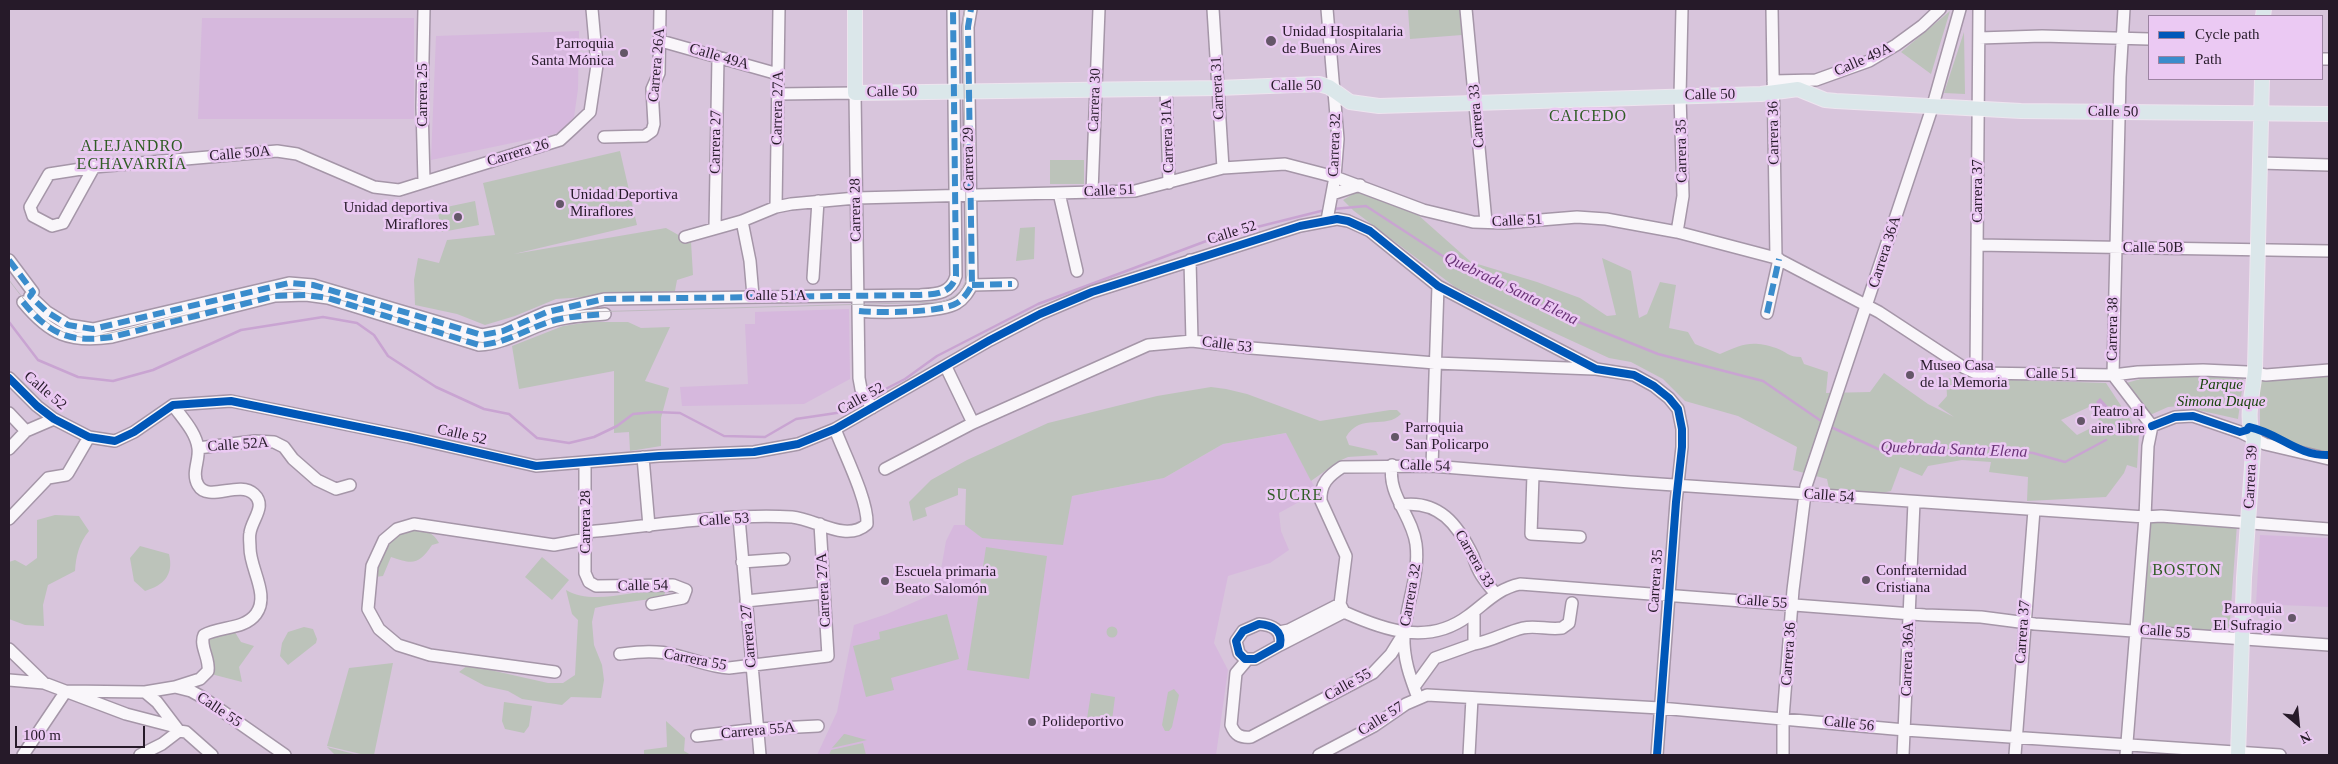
<!DOCTYPE html>
<html>
<head>
<meta charset="utf-8">
<style>
	body { margin:0 }
	#map { position:relative; width:2338px; height:764px; overflow:hidden; background:#d8c5dc; font-family:"Times New Roman",serif }
	canvas { display:block }
	.frame { position:absolute; inset:0; border:10px solid #261a29; pointer-events:none }
	.legend { position:absolute; left:2148px; top:15px; width:175px; height:65px; box-sizing:border-box; background:#ebc9f3; border:1px solid #9c83a2; margin:0; padding:6px 9px; list-style:none; font-size:15px; color:#261a29 }
	.legend li { display:flex; align-items:center; gap:10px; height:25px }
	.legend b { width:25px; border:1px solid #9c83a2 }
	.north { position:absolute; left:2273px; top:699px; width:50px; height:50px; -webkit-text-stroke:4px #ebc9f3; paint-order:stroke; rotate:152deg; font-size:14px; font-weight:700; line-height:20px; text-align:center; color:#261a29 }
	.north::after { content:''; display:block; margin:auto; width:18px; height:22px; background:#261a29; clip-path:polygon(50% 0,100% 100%,50% 72%,0 100%) }
	.scale { position:absolute; left:15px; top:726px; width:130px; height:22px; box-sizing:border-box; border:2px solid #261a29; border-top:0; padding-left:6px; font-size:15px; line-height:18px; white-space:nowrap; color:#261a29; -webkit-text-stroke:4px #ebc9f3; paint-order:stroke }
</style>
</head>
<body>
<div id="map">
<canvas width="2338" height="764"></canvas>
<div class="frame"></div>
<ul class="legend">
<li><b style="height:6px;background:#0057b8"></b>Cycle path</li>
<li><b style="height:6px;background:#3a8ccc"></b>Path</li>
</ul>
<div class="north">N</div>
<div class="scale">100 m</div>
</div>
<script>
const context = document.querySelector('canvas').getContext('2d');
context.lineJoin = 'round';
function fill(path, color) { context.fillStyle = color; context.fill(path, 'evenodd'); }
function trace(path, color, width, dash) { context.strokeStyle = color; context.lineWidth = width; context.lineCap = dash ? 'butt' : 'round'; context.setLineDash(dash || []); context.stroke(path); }
function drawText(font, color, halo, rows, align = 'center') {
  context.font = font + ' "Times New Roman",serif'; context.lineWidth = 5; context.setLineDash([]); context.textBaseline = 'middle'; context.strokeStyle = halo; context.fillStyle = color; for (const [text, x, y, turn = 0] of rows) {
    context.save(); context.translate(x, y); context.rotate((+turn || 0) * Math.PI / 180); context.textAlign = isNaN(turn) ? turn : align; if (halo) context.strokeText(text, 0, 0); context.fillText(text, 0, 0); context.restore();
  }
}
const built = new Path2D(`
	M202,18H414V119H198Z
	M579,31L578,89L574,117L561,130L555,134L431,160L436,36Z
	M849,309L850,379L804,404L682,406L680,387L748,384L745,324H755V312Z
	M1287,433L1317,492L1279,513L1281,531L1289,550L1270,563L1228,576L1214,643L1228,670L1216,755H817L837,712L854,625L887,614L937,592L946,541L954,525H966L982,538L1072,496L1164,478L1223,444Z
	M2260,535L2329,538V607L2256,604Z`);
const green = new Path2D(`
	M1408,9H1460L1462,35L1410,39Z
	M1950,11L1931,74L1901,52Z
	M1964,32L1965,94L1944,93Z
	M620,151L637,225L514,254L666,228L691,242L693,275L677,280L675,291L556,299L515,316L485,325L457,314L415,305L414,280L418,258L439,263L447,240L495,235L483,183Z
	M1050,160H1084V184H1050Z
	M1360,190L1417,214L1471,262L1537,282L1580,298L1607,316L1616,315L1602,258L1631,271L1639,318L1647,314L1660,282L1676,285L1669,328L1688,332L1695,344L1720,354C1743,344 1751,340 1776,348C1787,352 1788,357 1801,357L1804,364L1828,372L1826,393L1870,392L1884,373L1928,404L1954,417L1938,406L1947,396L1946,378L2106,383L2139,433L2137,468L2127,465L2124,473L2106,497L2027,501L2028,477L1989,472L1991,462L1962,460L1928,466L1922,476L1900,467L1891,491L1832,503L1827,479L1793,470L1797,447L1738,416L1685,401L1663,379L1631,362L1609,358L1455,287L1354,211L1343,200ZM2089,407L2101,423L2077,435L2061,420Z
	M475,201L479,225L442,232L437,209Z
	M1035,227L1034,259L1016,261L1020,228Z
	M590,322H628L641,328L670,327L645,381L669,388L661,418V446L630,451L629,432L614,433V371L519,389L512,346L563,326Z
	M2329,373V454L2295,448L2275,434L2260,427V381L2265,379Z
	M2158,374L2244,375L2238,419L2180,406L2168,407L2150,415L2123,384Z
	M1211,387L1226,389L1247,394L1320,421L1390,410H1397L1401,414C1386,430 1361,412 1346,437L1349,445L1376,451L1378,455L1348,457L1339,461L1311,481L1286,433L1223,444L1164,478L1072,496L1063,545L982,538L965,525L966,489L958,488V495L925,508L927,516L913,521L909,502L931,480L967,460L1048,423L1157,396Z
	M55,515L79,516L89,531C79,543 76,556 75,571L48,585L43,605L44,626L25,625L9,619V562L15,560L26,566L37,558V520Z
	M2147,517L2237,524L2229,634L2139,628Z
	M413,528C425,530 433,532 439,543L432,545C419,564 414,565 391,557L383,576L375,577C386,546 382,542 413,528Z
	M140,546L169,554C174,575 164,585 145,591L134,581L130,558Z
	M986,547L1047,556L1029,679L967,670Z
	M542,557L569,580L552,600L525,577Z
	M661,588L665,592L664,596C641,602 618,602 595,608L592,622L594,645L602,665L604,680L601,698L571,697L562,705L522,699L508,691L485,686L459,672L468,665L548,683H563L575,675L578,620L572,614L566,590C590,605 634,592 661,588Z
	M947,614L959,659L891,678L894,690L866,697L853,646L880,639L879,632Z
	M1106.5 632a5.5 5.5 0 1 1 11 0a5.5 5.5 0 1 1-11 0Z
	M304,627L313,629L317,639L316,643L288,665L280,656L282,643L288,632Z
	M233,629L241,642L254,646L239,667L242,682L211,674L206,639Z
	M393,663L374,755H365L327,746L349,668Z
	M1174,689L1179,695L1172,727L1169,731H1165L1162,725L1168,692Z
	M1091,693L1115,697L1111,728L1086,725Z
	M504,702L532,706L529,726L524,733L505,729L502,721Z
	M666,721L685,738L684,751L691,755H644V750L667,747Z
	M844,734H845L867,740L832,748Z
	M863,743L866,755H829L831,750Z
	M327,747L358,755H335Z`);
const water = new Path2D(`
	M2100,398L2115,414L2110,418L2096,402Z`);
const stream = new Path2D(`
	M1333,209L1366,206L1461,268L1561,315L1658,354L1763,381L1824,423
	M9,322L38,360L78,377L113,381L153,370L241,330L323,317L357,323L374,335L388,356L436,387L484,409L509,414L537,438L569,443L594,437L617,426L633,414L655,412L680,413L724,436L765,437L796,419L843,412L863,401
	M870,397L905,379L937,356L1038,304L1217,237L1325,210
	M1829,426L1878,449L1927,452L1987,448L2033,453L2065,462L2106,440`);
const minor = new Path2D(`
	M1213,9L1223,168
	M1327,9L1338,139L1335,177L1327,220
	M1466,9L1486,222
	M1772,9L1776,258
	M2124,9L2120,77L2113,375L2152,426L2148,446L2145,517L2126,755
	M1979,38L2042,36L2149,39
	M661,41L778,74
	M2322,59H2329
	M1773,81L1816,80L1869,61L1896,45L1922,26L1940,9
	M1166,88L1169,183
	M778,94L855,93L859,378L861,389L872,408
	M604,137L645,136L652,131L654,124L652,89L659,73L660,9
	M2260,163L2329,165
	M94,167L63,223L52,226L33,216L30,207L49,174L94,167L277,151L297,154L374,187L399,190L560,140L572,129L590,112L597,65L592,9
	M424,181L422,107L424,9
	M1092,192L1099,9
	M1059,193L1077,271
	M1332,194L1360,185
	M776,207L779,9
	M742,221L750,261L753,296
	M715,227L718,57
	M1677,232L1683,196L1680,96L1682,9
	M685,237L742,221L776,207L791,204L856,198L1135,191L1223,168L1285,164L1335,177L1423,210L1473,222L1504,223L1577,217L1606,219L1677,232L1776,258L1879,312L1963,367L1976,373L2113,375L2138,372L2203,370L2247,372L2266,375L2329,370
	M1977,245L2329,251
	M9,260L33,292L30,296L47,312L68,325L93,329L289,283L313,285L482,335L503,331L547,312L604,299L920,295C936,294 951,294 956,276L953,9
	M1190,260L1192,341
	M813,278L818,201
	M972,285L1012,284
	M23,302C50,335 70,343 112,337L275,296L306,295L328,298L479,345C503,344 523,331 546,323C565,316 585,316 605,314
	M859,311C879,313 941,313 957,303C964,299 968,292 972,285L968,27L971,9
	M1767,313L1779,259
	M946,367L973,423
	M1976,373L1979,9
	M9,378L37,406L54,419L89,437L115,441L134,432L173,405L231,401L408,437L536,466L659,456L754,452L798,444L835,429L990,340L1040,314L1092,292L1300,226L1337,219L1348,221L1370,231L1438,286L1596,369L1634,375L1654,386L1669,398L1678,409L1682,429V447L1676,502L1657,755
	M173,405C182,418 196,432 198,448C200,460 191,473 198,485C208,503 239,480 254,494C267,506 252,519 250,533C249,537 250,543 250,548C250,569 270,595 256,614C244,630 220,626 204,635C199,646 210,658 208,671L200,679L175,687
	M9,413L26,431L54,419
	M2152,426L2175,417L2193,416L2240,432L2265,444L2329,459
	M198,448L255,441L274,442L284,447L293,459L317,480L336,489L350,485
	M9,449L26,431
	M643,457L649,526
	M585,462V573L589,582L596,586L673,585L686,590L683,598L652,604
	M1392,465C1387,495 1412,515 1416,544C1420,575 1406,604 1404,635C1403,658 1410,677 1418,698
	M1432,466L1438,286
	M885,469L973,423L1148,345L1192,341L1251,348L1435,363L1594,369
	M1533,475L1531,534L1580,537
	M1400,505C1439,499 1458,525 1473,556C1475,561 1476,566 1479,571C1483,579 1489,586 1495,593
	M739,518L760,755
	M9,519L48,478L66,475L68,473L89,437
	M586,532C652,526 726,513 792,517C816,519 846,543 867,524C868,500 844,453 835,429
	M742,562L784,559
	M746,601L824,593
	M1344,612L1340,604L1346,556L1321,501C1320,484 1328,476 1342,467L1432,466L1630,482L2145,517L2161,516L2329,529
	M1344,612C1384,630 1428,646 1468,616C1486,603 1497,589 1520,584L1925,615L1981,617L2035,624L2329,645
	M1259,624C1272,625 1283,630 1280,645L1255,659H1245L1239,653L1236,641L1243,631Z
	M1279,632L1289,630L1340,604
	M1474,644C1492,641 1506,632 1523,628C1536,625 1548,630 1562,628L1569,623L1572,603
	M1280,645L1344,612
	M9,649L44,683L126,714L176,727L179,731L186,732L212,755
	M620,654C639,652 657,650 675,655C693,659 710,667 729,668L828,656L820,524
	M1247,660L1236,673L1231,725C1235,735 1240,738 1251,737L1373,673L1391,654L1404,633
	M555,672L430,655L398,645L379,629L368,609L372,566L384,540L397,529L414,524L554,545L586,539
	M9,680L44,683
	M1414,687L1435,658L1474,644V612
	M145,692L157,702L176,727
	M697,736L758,729L818,726
	M23,755L66,691L145,692L175,687L191,691L202,697L285,755
	M140,755L162,744L179,731
	M1319,755L1374,726L1406,704L1427,695L1660,708L1905,730L2280,755
	M1469,755L1472,698
	M1783,755V718L1793,590L1806,486L1933,105L1960,9
	M1903,755L1914,502
	M2015,755L2034,510`);
const major = new Path2D(`
	M855,9V93L1218,88L1319,84L1329,87L1350,102L1379,106L1761,94L1798,89L1825,100L1836,101L2021,111L2329,114
	M2263,16L2264,9
	M2238,755L2244,578L2254,438C2244,416 2254,392 2255,368L2262,79`);
const tram = new Path2D(`
	M9,280C31,309 51,336 89,338L279,293L299,292L331,297L471,341L487,343L497,341L555,317L587,312L941,302C955,298 965,290 967,275L963,21L965,9`);
const quiet = new Path2D(`
	M9,260L33,292L30,296L47,312L68,325L93,329L289,283L313,285L482,335L503,331L547,312L604,299L920,295C936,294 951,294 956,276L953,9
	M972,285L1012,284
	M23,302C50,335 70,343 112,337L275,296L306,295L328,298L479,345C503,344 523,331 546,323C565,316 585,316 605,314
	M859,311C879,313 941,313 957,303C964,299 968,292 972,285L968,27L971,9
	M1767,313L1779,259`);
const cycleway = new Path2D(`
	M9,378L37,406L54,419L89,437L115,441L134,432L173,405L231,401L408,437L536,466L659,456L754,452L798,444L835,429L990,340L1040,314L1092,292L1300,226L1337,219L1348,221L1370,231L1438,286L1596,369L1634,375L1654,386L1669,398L1678,409L1682,429V447L1676,502L1657,755
	M2152,426L2175,417L2193,416L2240,432L2247,430L2249,427C2279,433 2297,456 2329,455
	M1259,624C1272,625 1283,630 1280,645L1255,659H1245L1239,653L1236,641L1243,631Z`);
const markers = [
	[1271,41,6,"#645668"],
	[624,53,5,"#645668"],
	[560,204,5,"#645668"],
	[458,217,5,"#645668"],
	[1910,375,5,"#645668"],
	[2081,421,5,"#645668"],
	[1395,437,5,"#645668"],
	[1866,580,5,"#645668"],
	[885,581,5,"#645668"],
	[2292,618,5,"#645668"],
	[1032,722,5,"#645668"]
];
const poiNames = [
	["Unidad Hospitalaria",1282,32],
	["de Buenos Aires",1282,49],
	["Parroquia",614,44,"right"],
	["Santa Mónica",614,61,"right"],
	["Unidad Deportiva",570,195],
	["Miraflores",570,212],
	["Unidad deportiva",448,208,"right"],
	["Miraflores",448,225,"right"],
	["Museo Casa",1920,366],
	["de la Memoria",1920,383],
	["Teatro al",2091,412],
	["aire libre",2091,429],
	["Parroquia",1405,428],
	["San Policarpo",1405,445],
	["Confraternidad",1876,571],
	["Cristiana",1876,588],
	["Escuela primaria",895,572],
	["Beato Salomón",895,589],
	["Parroquia",2282,609,"right"],
	["El Sufragio",2282,626,"right"],
	["Polideportivo",1042,722]
];
const streetNames = [
	["Calle 49A",719,57,16],
	["Calle 49A",1863,60,-24],
	["Carrera 26A",657,65,-85],
	["Calle 50",1296,86],
	["Carrera 31",1218,88,-93],
	["Calle 50",892,92,-1],
	["Carrera 25",423,95,-90],
	["Calle 50",1710,95,-1],
	["Carrera 30",1095,100,-88],
	["Carrera 27A",778,108,-89],
	["Calle 50",2113,112,1],
	["Carrera 33",1477,116,-95],
	["Carrera 36",1774,133,-91],
	["Carrera 31A",1168,136,-92],
	["Carrera 27",716,142,-89],
	["Carrera 32",1335,145,-88],
	["Carrera 35",1682,151,-91],
	["Carrera 26",518,153,-17],
	["Calle 50A",240,154,-5],
	["Carrera 29",969,159,-91],
	["Calle 51",1109,191,-3],
	["Carrera 37",1978,191,-90],
	["Carrera 28",856,210,-91],
	["Calle 51",1517,221,-3],
	["Calle 52",1232,233,-17],
	["Calle 50B",2153,248],
	["Carrera 36A",1885,252,-72],
	["Calle 51A",776,296],
	["Carrera 38",2113,329,-89],
	["Calle 53",1227,345,7],
	["Calle 51",2051,374],
	["Calle 52",45,391,40],
	["Calle 52",861,399,-29],
	["Calle 52",462,435,13],
	["Calle 52A",238,445,-4],
	["Calle 54",1425,466,2],
	["Carrera 39",2251,477,-87],
	["Calle 54",1829,496,4],
	["Calle 53",724,520,-4],
	["Carrera 28",586,522,-90],
	["Carrera 33",1474,559,60],
	["Carrera 35",1656,581,-86],
	["Calle 54",643,586,-1],
	["Carrera 27A",824,590,-93],
	["Carrera 32",1411,595,-80],
	["Calle 55",1762,602,4],
	["Carrera 37",2023,632,-86],
	["Calle 55",2165,632,4],
	["Carrera 27",749,636,-95],
	["Carrera 36",1789,654,-86],
	["Carrera 36A",1908,659,-88],
	["Carrera 55",695,660,11],
	["Calle 55",1348,685,-29],
	["Calle 55",219,710,34],
	["Calle 57",1381,719,-32],
	["Calle 56",1849,724,6],
	["Carrera 55A",758,731,-5]
];
const parkNames = [
	["Parque",2221,385],
	["Simona Duque",2221,402]
];
const neighbourhoodNames = [
	["CAICEDO",1588,117],
	["ALEJANDRO",132,147],
	["ECHAVARRÍA",132,165],
	["SUCRE",1295,496],
	["BOSTON",2187,571]
];
const waterNames = [
	["Quebrada Santa Elena",1511,289,26],
	["Quebrada Santa Elena",1954,450,2]
];
fill(built, '#d6b8dd');
fill(green, '#bcc3ba');
fill(water, '#c9a4d2');
trace(stream, '#c9a4d2', 2.5);
trace(minor, '#a596a8', 14);
trace(major, '#ede5ef', 16);
trace(minor, '#f9f6fa', 11);
trace(major, '#dbe7ea', 14);
trace(tram, '#bfbac0', 1);
trace(quiet, '#3a8ccc', 6, [12, 6]);
trace(cycleway, '#0057b8', 8);
for (const [x, y, r, color] of markers) { const dot = new Path2D(); dot.arc(x, y, r, 0, 2 * Math.PI); context.fillStyle = color; context.fill(dot); trace(dot, '#ebc9f3', 2); }
drawText('15px', '#261a29', '#ebc9f3', poiNames, 'left');
drawText('15px', '#261a29', '#ebc9f3', streetNames);
drawText('italic 15px', '#1a460e', '#ebc9f3', parkNames);
context.letterSpacing = '1px';
drawText('16px', '#2f5c24', '#ebc9f3', neighbourhoodNames);
context.letterSpacing = '0px';
drawText('italic 16px', '#6a3377', '#ebc9f3', waterNames);
</script>
</body>
</html>
